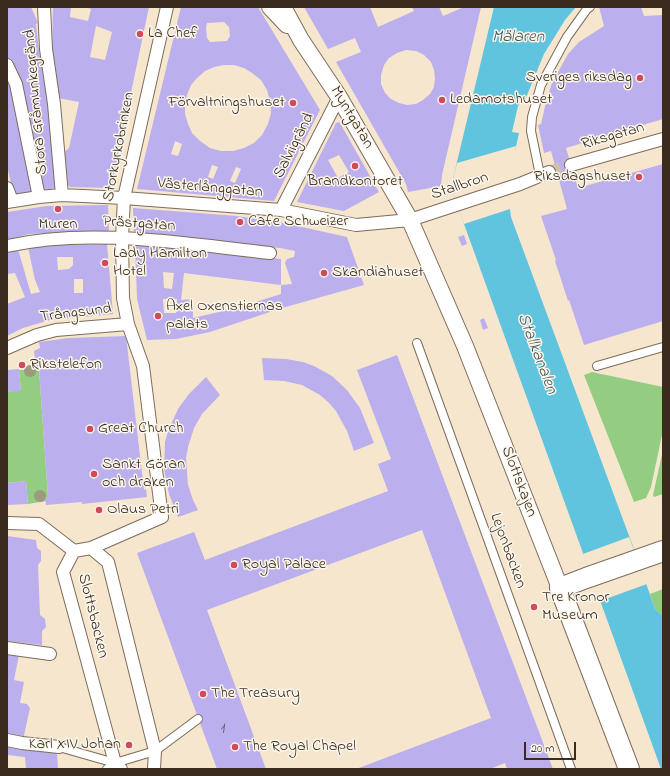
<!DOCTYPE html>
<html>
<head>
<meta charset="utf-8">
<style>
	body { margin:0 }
	#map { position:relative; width:670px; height:776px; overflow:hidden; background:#f6e6ce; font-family:"Indie Flower",sans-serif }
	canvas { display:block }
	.frame { position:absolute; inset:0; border:8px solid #3b2a1e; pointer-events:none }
	.scale { position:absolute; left:524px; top:742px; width:52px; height:18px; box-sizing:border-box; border:2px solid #3b2a1e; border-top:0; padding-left:5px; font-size:12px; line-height:14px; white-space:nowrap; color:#3b2a1e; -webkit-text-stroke:3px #fbf7ec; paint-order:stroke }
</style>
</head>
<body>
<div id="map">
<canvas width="670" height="776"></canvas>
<div class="frame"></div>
<div class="scale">20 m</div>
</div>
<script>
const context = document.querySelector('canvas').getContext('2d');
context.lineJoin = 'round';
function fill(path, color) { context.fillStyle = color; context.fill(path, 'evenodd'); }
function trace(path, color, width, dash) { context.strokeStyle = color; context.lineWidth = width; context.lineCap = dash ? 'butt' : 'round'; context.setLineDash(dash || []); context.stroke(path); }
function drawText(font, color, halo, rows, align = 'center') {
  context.font = font + ' "Indie Flower",sans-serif'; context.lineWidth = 3; context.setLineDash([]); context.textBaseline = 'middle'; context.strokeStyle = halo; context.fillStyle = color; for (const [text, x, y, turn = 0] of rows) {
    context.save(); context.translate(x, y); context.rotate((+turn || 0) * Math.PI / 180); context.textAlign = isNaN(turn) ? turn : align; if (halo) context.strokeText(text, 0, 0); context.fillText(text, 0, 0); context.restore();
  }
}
const green = new Path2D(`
	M39,369L48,497L45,498L46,501L28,504L26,481L7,483V392L21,390L19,370Z
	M592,372L663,387V430L651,487L646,498L634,502L584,375Z
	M663,450V494L654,497L653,495Z
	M663,589V616L655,609L650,594Z`);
const water = new Path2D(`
	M494,7H576L565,20L544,54L525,100L523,99L518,106L512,132L519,133C513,160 506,190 511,217L638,560L655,609L663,616V769H661L464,224L451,187Z`);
const pier = new Path2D(`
	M516,146L510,186V209L464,224L451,187L457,163Z
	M629,537L647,584L600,601L583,554Z`);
const building = new Path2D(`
	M8,7H31L38,23L36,24L39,51L47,96L55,188L43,190L35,145L24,94L7,56V8Z
	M53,7H71L70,17L88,21L91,9L86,7H149L111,188L70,187L65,182L63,153L69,148L79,102L58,98L52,50ZM96,26L112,32L105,60L90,57Z
	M181,7H258L320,110L274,201L137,189ZM224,22L229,27L230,36L227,41L210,42L207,38L206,28L207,23ZM224,65H234L244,68L252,73L261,80L267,90L270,101L271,113L268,124L262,135L254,143L244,148L233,151H221L210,148L200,141L192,133L188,124L185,114V104L187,95L191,85L197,78L205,71L214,67ZM175,141L182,144L178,156L171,154ZM212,165L218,167L213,179L208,177ZM236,167L241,169L235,183L230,181Z
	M304,7H370L378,27L414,11L412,7H439L443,16L464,7H481L442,175L441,186L408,192L406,184L336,62L361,52L355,38L328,49ZM406,50L416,51L424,55L431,62L434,70L435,78L434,87L430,94L423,100L416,104L407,105L399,103L391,99L385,93L381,84V75L384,65L389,58L397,53Z
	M599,7H641L644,16L663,15V119L566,148L578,188L663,164V321L584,345L569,300L568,301L555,261L556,260L541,216L567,209L551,151L544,153L538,125L541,124L546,102L552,83L568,54L579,42L604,26Z
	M7,81L15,98L35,192L14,196L7,166Z
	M339,122L340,123L379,192L344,211L297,202L336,123ZM339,155L349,172L338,178L328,160Z
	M108,205L109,231L29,234L7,240V212L47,206Z
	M133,208L237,216L284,223L347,237L364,285L282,308L210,332L176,339L147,340L137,299L135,243L281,259V285L184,273L181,300L193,299V318L236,308L281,294V285L292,284L285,263L287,259L294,257L295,251L280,248L134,234ZM163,272L174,273L172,289L164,288ZM163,299H177L176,313H164Z
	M464,235L467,244L462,246L458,237Z
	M107,244L113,314L50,320L23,328L7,336V304L25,297L15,273L7,274V252L18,249L31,294L40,292L35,280L28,247L50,245ZM57,257H73V265L69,269L58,270ZM74,279H83V293H74Z
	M484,318L488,328L483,330L480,320Z
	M126,336L144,490L146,489L147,497L82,504V502L46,505L45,498L48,497L39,369H36L34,351L40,348L39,342L69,338Z
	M397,355L553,769H507L505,763L490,769H356L491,718L422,530L207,610L266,769H217L137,553L194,532L205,560L388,491L378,464L391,459L357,370Z
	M262,358L286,359L303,362L314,366L332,376L347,390L360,408L374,443L354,451L347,431L336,411L329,403L320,395L302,385L284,381L264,380Z
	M19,369L21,391L7,392V370Z
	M206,377L220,395L202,414L194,428L188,447L186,458L188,485L193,500L198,510L178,517L169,494L164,469L165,442L168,431L178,409L189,394Z
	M26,481L28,504L7,505V483Z
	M7,536L36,540L37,548L41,551V561L38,565L40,615L45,619L46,627L42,631V645L7,641Z
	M7,653L19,655L14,680L24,682L20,703L27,704L30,708L23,740L7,736Z
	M7,743L57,752L58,769H26L25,757L7,755Z`);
const pedestrianTunnel = new Path2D(`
	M549,172L573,164`);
const service = new Path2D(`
	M540,175L531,131L532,117L541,85L567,37L587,9L590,7
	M417,343L571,769
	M597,366L663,347
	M59,747L115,763L107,769
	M115,763L155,751L198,719`);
const pedestrian = new Path2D(`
	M44,7L46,49L54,104L62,195
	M7,65L16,84L39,197
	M571,165L663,139
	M7,188L12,201
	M7,202L39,197L62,195L124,198L281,210L356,225L410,220L520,184L549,172
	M281,210L339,97
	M7,246C90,227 186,244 270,253
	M7,348L37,335L56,330L128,324
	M7,523L39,524L74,551
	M91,548L162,517L143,366L128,324L123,298L122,238L124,198L167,7
	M7,648L50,654
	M7,740L22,743L59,747
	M121,769L115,763L63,572L74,551L91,548L108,562L155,751L154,769`);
const minor = new Path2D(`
	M270,7L287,25
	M283,7L301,40L339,97L410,220L465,346L560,588`);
const tertiary = new Path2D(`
	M629,769L560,588L586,578L663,551`);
const trees = [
	[30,371],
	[40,496]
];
const markers = [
	[140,34,4,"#d1495b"],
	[640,78,4,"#d1495b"],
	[442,100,4,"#d1495b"],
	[293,103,4,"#d1495b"],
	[355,166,4,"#d1495b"],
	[639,177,4,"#d1495b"],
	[58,209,4,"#d1495b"],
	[240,222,4,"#d1495b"],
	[105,263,4,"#d1495b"],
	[324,273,4,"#d1495b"],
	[158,316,4,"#d1495b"],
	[22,365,4,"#d1495b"],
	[90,429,4,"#d1495b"],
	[94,474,4,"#d1495b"],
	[99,510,4,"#d1495b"],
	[234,565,4,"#d1495b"],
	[534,607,4,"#d1495b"],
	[203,694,4,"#d1495b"],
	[129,745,4,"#d1495b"],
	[235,747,4,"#d1495b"]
];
const numberNames = [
	["1",223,730]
];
const poiNames = [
	["La Chef",148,34],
	["Sveriges riksdag",632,78,"right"],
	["Ledamotshuset",450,100],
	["Förvaltningshuset",285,103,"right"],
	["Riksdagshuset",631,177,"right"],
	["Brandkontoret",355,182,"center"],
	["Cafe Schweizer",248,222],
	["Muren",58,225,"center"],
	["Lady Hamilton",113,254],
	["Hotel",113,272],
	["Skandiahuset",332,273],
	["Axel Oxenstiernas",166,307],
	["palats",166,325],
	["Rikstelefon",30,365],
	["Great Church",98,429],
	["Sankt Göran",102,465],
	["och draken",102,483],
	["Olaus Petri",107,510],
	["Royal Palace",242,565],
	["Tre Kronor",542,598],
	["Museum",542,616],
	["The Treasury",211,694],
	["Karl XIV Johan",121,745,"right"],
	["The Royal Chapel",243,747]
];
const streetNames = [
	["Stora Gråmunkegränd",37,102,-95],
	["Myntgatan",351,118,59],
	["Riksgatan",613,137,-16],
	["Salviigränd",295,146,-63],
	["Storkyrkobrinken",120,147,-79],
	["Stallbron",460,187,-18],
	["Västerlånggatan",210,189,5],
	["Prästgatan",139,225,4],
	["Trångsund",76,314,-7],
	["Slottskajen",518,482,69],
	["Lejonbacken",507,551,70],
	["Slottsbacken",92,616,76]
];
const waterNames = [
	["Mälaren",518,38],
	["Stallkanalen",536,354,69]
];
fill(green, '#93cd81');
fill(water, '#60c4de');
fill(pier, '#f6e6ce');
fill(building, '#bcafed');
trace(pedestrianTunnel, '#d1c0ab', 12, [12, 6]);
trace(service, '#7c6c5c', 10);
trace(pedestrian, '#7c6c5c', 14);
trace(minor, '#7c6c5c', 18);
trace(tertiary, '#7c6c5c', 22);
trace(service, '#fff', 8);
trace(pedestrian, '#fff', 12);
trace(minor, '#fff', 16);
trace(tertiary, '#fff', 20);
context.fillStyle = '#9d9a7e';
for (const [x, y] of trees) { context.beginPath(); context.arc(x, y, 6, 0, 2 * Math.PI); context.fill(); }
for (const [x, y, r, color] of markers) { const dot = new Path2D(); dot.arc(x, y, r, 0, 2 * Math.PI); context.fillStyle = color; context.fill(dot); trace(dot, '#fbf7ec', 1.5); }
drawText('14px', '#5b4b52', null, numberNames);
drawText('16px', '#3b2a1e', '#fbf7ec', poiNames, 'left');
drawText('16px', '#3b2a1e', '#fbf7ec', streetNames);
drawText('italic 17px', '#465858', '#fbf7ec', waterNames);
</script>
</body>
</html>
